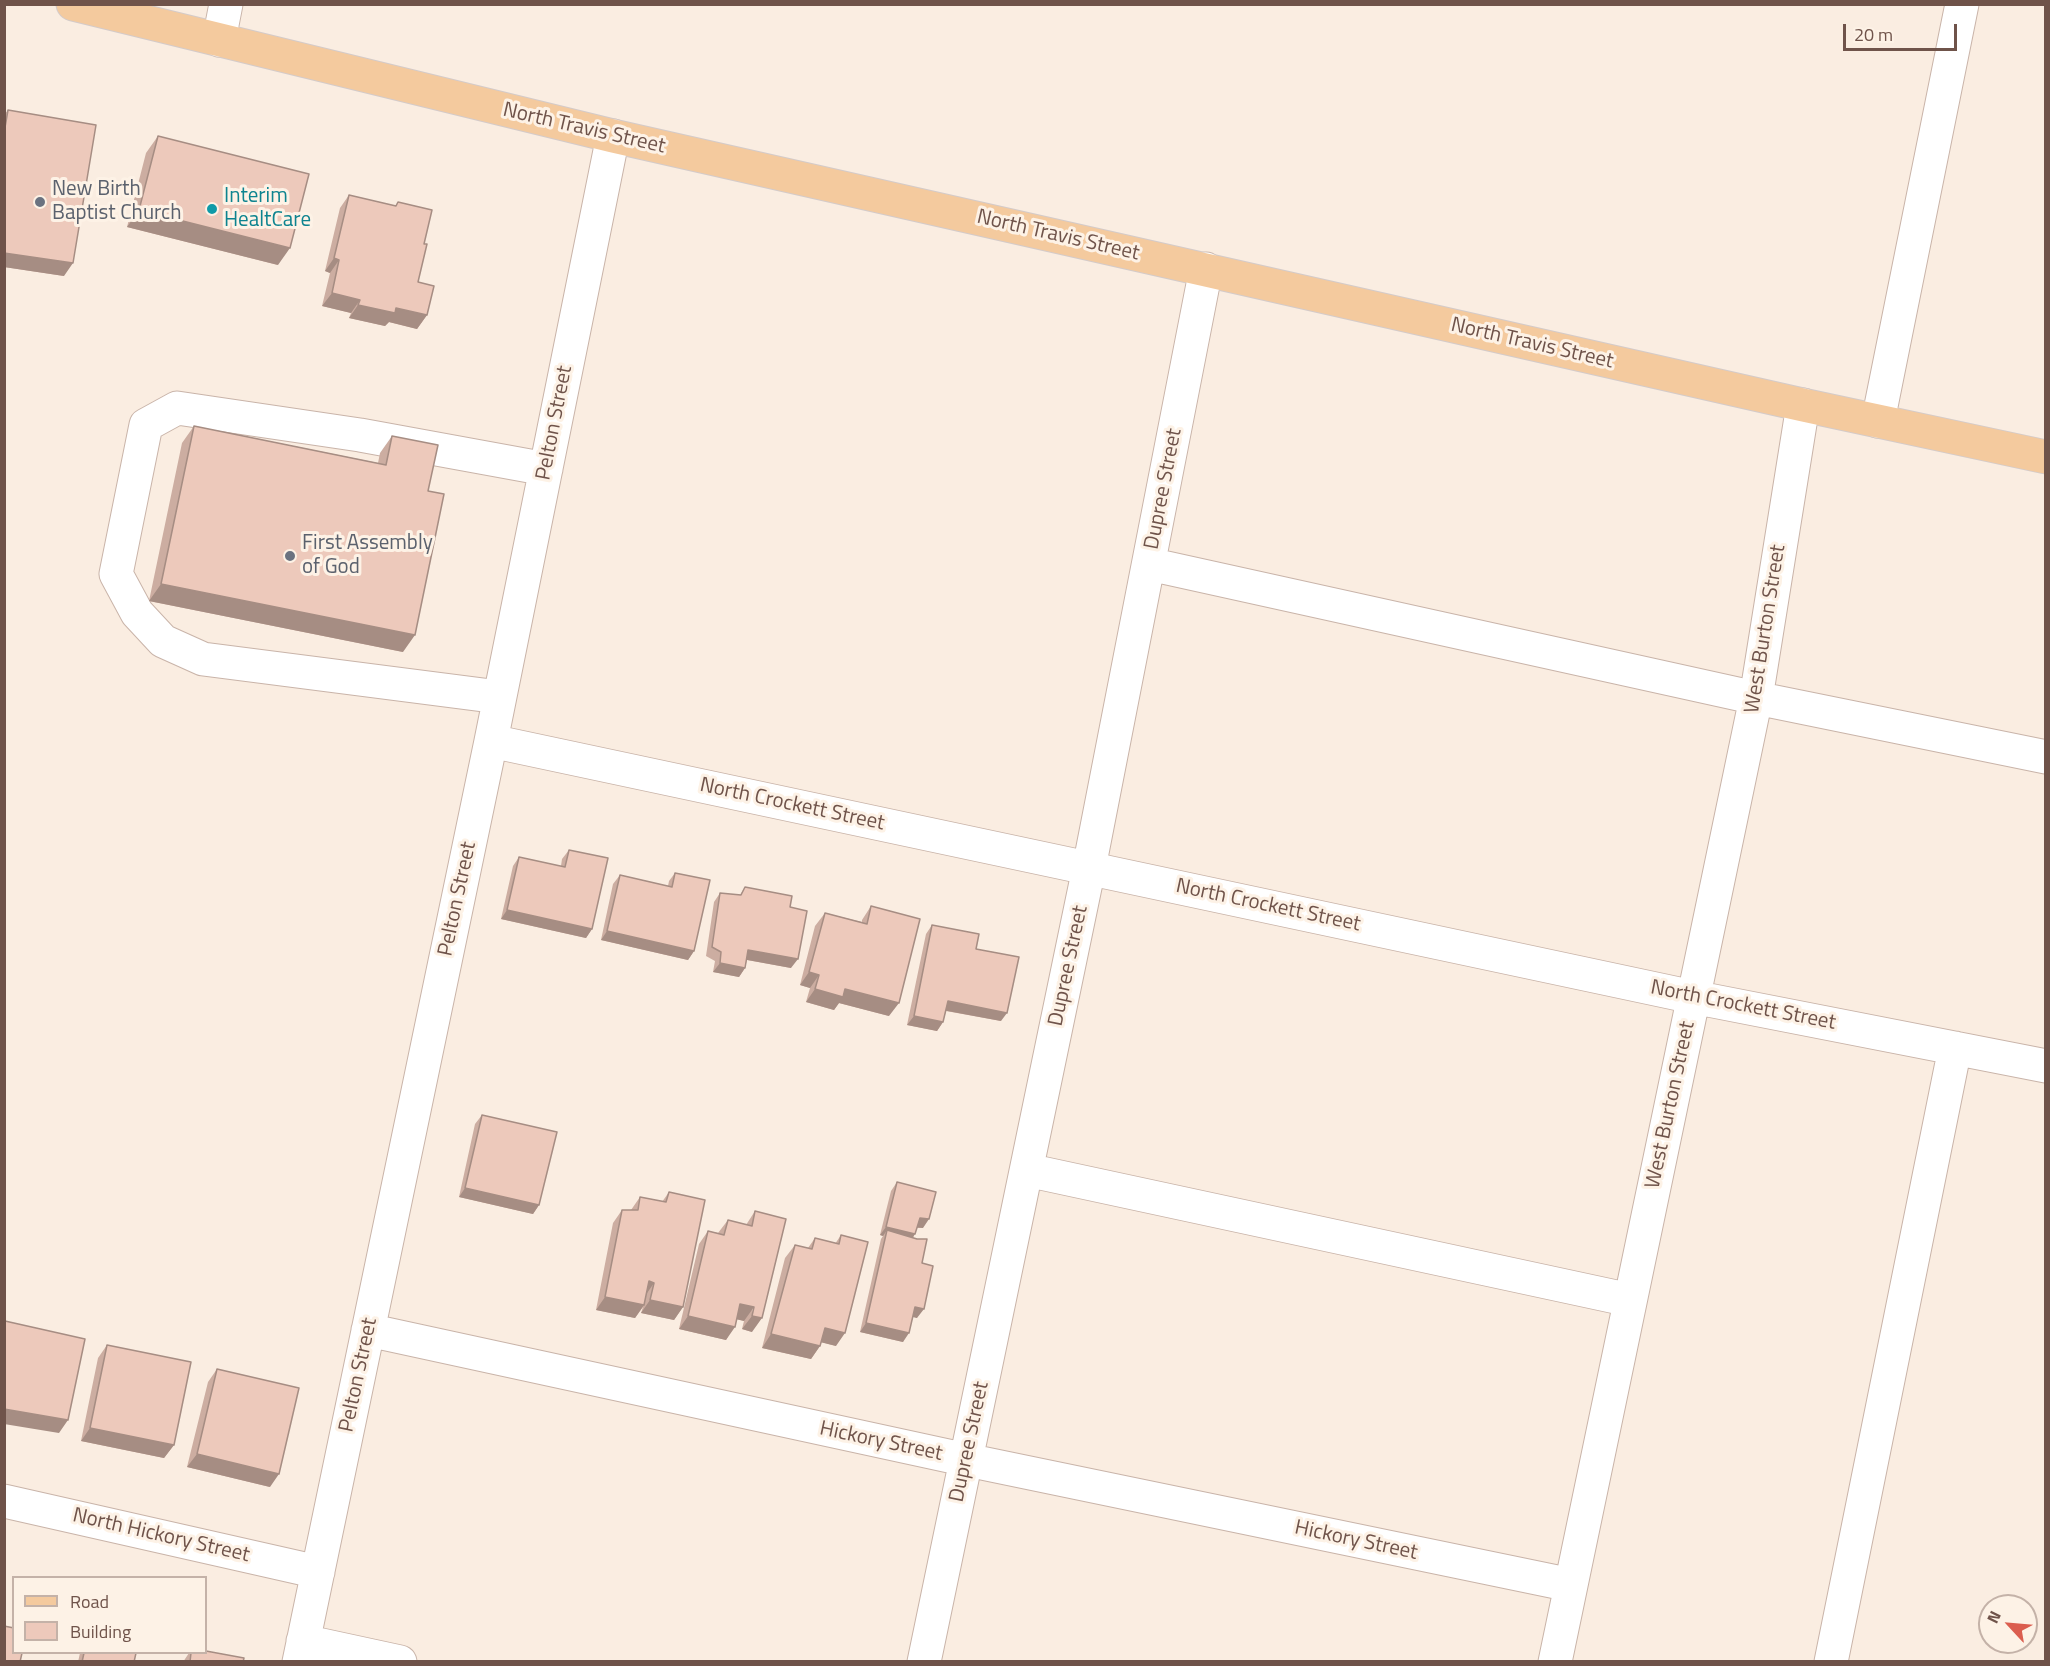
<!DOCTYPE html>
<html>
<head>
<meta charset="utf-8">
<style>
	body { margin:0 }
	#map { position:relative; width:2050px; height:1666px; overflow:hidden; background:#faede1; font-family:"Titillium Web",sans-serif }
	canvas { display:block }
	.frame { position:absolute; inset:0; border:6px solid #6f534a; pointer-events:none }
	.legend { position:absolute; left:12px; top:1576px; width:195px; height:78px; box-sizing:border-box; background:#fdf2e6; border:2px solid #c4b2a8; margin:0; padding:8px 10px; list-style:none; font-size:18px; color:#6f534a }
	.legend li { display:flex; align-items:center; gap:12px; height:30px }
	.legend b { width:30px; border:2px solid #c4b2a8 }
	.north { position:absolute; left:1978px; top:1594px; width:60px; height:60px; box-sizing:border-box; background:#fdf2e6; border:2px solid #c4b2a8; border-radius:50%; rotate:296deg; font-size:16px; font-weight:700; line-height:24px; text-align:center; color:#6f534a }
	.north::after { content:''; display:block; margin:auto; width:21px; height:27px; background:#db5e4f; clip-path:polygon(50% 0,100% 100%,50% 72%,0 100%) }
	.scale { position:absolute; left:1843px; top:24px; width:114px; height:27px; box-sizing:border-box; border:3px solid #6f534a; border-top:0; padding-left:8px; font-size:18px; line-height:21px; white-space:nowrap; color:#6f534a; -webkit-text-stroke:4px #fdf2e6; paint-order:stroke }
</style>
</head>
<body>
<div id="map">
<canvas width="2050" height="1666"></canvas>
<div class="frame"></div>
<ul class="legend">
<li><b style="height:8px;background:#f4ca9e"></b>Road</li>
<li><b style="height:16px;background:#edc9bb"></b>Building</li>
</ul>
<div class="north">N</div>
<div class="scale">20 m</div>
</div>
<script>
const context = document.querySelector('canvas').getContext('2d');
context.lineJoin = 'round';
function trace(path, color, width, dash) { context.strokeStyle = color; context.lineWidth = width; context.lineCap = dash ? 'butt' : 'round'; context.setLineDash(dash || []); context.stroke(path); }
function fill(path, color) { context.fillStyle = color; context.fill(path, 'evenodd'); }
function drawText(font, color, halo, rows, align = 'center') {
  context.font = font + ' "Titillium Web",sans-serif'; context.lineWidth = 6; context.setLineDash([]); context.textBaseline = 'middle'; context.strokeStyle = halo; context.fillStyle = color; for (const [text, x, y, turn = 0] of rows) {
    context.save(); context.translate(x, y); context.rotate((+turn || 0) * Math.PI / 180); context.textAlign = isNaN(turn) ? turn : align; if (halo) context.strokeText(text, 0, 0); context.fillText(text, 0, 0); context.restore();
  }
}
const minor = new Path2D(`
	M219,40L226,4
	M1878,421L1962,4
	M1149,564L1756,698L2046,757
	M499,697L203,659L163,641L137,613L116,574L146,425L177,408L360,435L546,469
	M491,741L1693,997L2046,1066
	M1027,1170L1630,1300
	M368,1330L967,1460L1571,1585
	M4,1501L318,1572
	M303,1641L400,1662
	M299,1662L491,741L613,136
	M924,1662L1089,868L1206,269
	M1555,1662L1756,698L1803,405
	M1831,1662L1955,1048`);
const major = new Path2D(`
	M73,4L613,136L1803,405L2046,457`);
const wall = new Path2D(`
	M8,110L64,276L4,267V115Z
	M158,136L278,265L127,227L146,153Z
	M349,195L395,206L398,202L424,244L418,282L427,315L417,329L389,322L385,326L349,318L351,313L322,306L330,273L325,271L340,208Z
	M194,426L378,463L380,453L392,436L403,652L149,601L182,443Z
	M569,850L592,929L586,938L501,919L513,866L519,857L561,866L562,859Z
	M675,873L694,951L688,960L601,940L613,884L620,875L668,886L669,881Z
	M745,887L790,907L791,968L747,960L745,968L739,977L713,972L715,961L706,956L714,902L720,893L740,895Z
	M871,906L889,1016L839,1003L834,1010L806,1002L810,988L800,985L815,926L825,913L862,922V920Z
	M932,925L976,949L1001,1021L946,1011L943,1022L937,1031L907,1025L926,934Z
	M482,1115L539,1205L533,1214L459,1197L475,1124Z
	M897,1182L923,1228H917L913,1238L922,1263L917,1318L912,1316L903,1342L860,1332L881,1239L883,1236L880,1235L891,1191Z
	M669,1192L683,1307L674,1320L641,1313L643,1307L635,1318L596,1310L613,1223L622,1210H631L640,1197L662,1202Z
	M755,1211L752,1332L742,1329L744,1321L737,1319L726,1340L679,1329L699,1244L708,1231L718,1233L728,1220L746,1225Z
	M841,1235L836,1346L821,1342L820,1346L811,1359L762,1348L785,1258L795,1245L808,1248L815,1238L835,1244Z
	M107,1345L174,1445L164,1458L81,1441L98,1358Z
	M217,1369L270,1487L187,1467L208,1382Z
	M80,1653H133L134,1662H78Z
	M189,1653H206L243,1662H183Z`);
const shadedWall = new Path2D(`
	M139,210L290,248L278,265L127,227Z
	M4,253L73,263L64,276L4,267Z
	M334,258L339,260L330,273L325,271Z
	M332,293L360,300L351,313L322,306Z
	M358,305L396,308L427,315L417,329L389,322L385,326L349,318Z
	M161,584L415,635L403,652L149,601Z
	M507,910L592,929L586,938L501,919Z
	M607,931L694,951L688,960L601,940Z
	M748,950L798,959L791,968L742,959Z
	M720,963L745,968L739,977L713,972Z
	M809,972L819,975L810,988L800,985Z
	M815,989H845L899,1003L889,1016L839,1003L834,1010L806,1002Z
	M948,1001L1007,1013L1001,1021L942,1010Z
	M914,1016L943,1022L937,1031L907,1025Z
	M465,1188L539,1205L533,1214L459,1197Z
	M920,1218L929,1219L923,1228L913,1227Z
	M886,1227L915,1234L909,1243L887,1230L883,1236L880,1235Z
	M649,1281L654,1283L645,1296Z
	M605,1297L644,1305L635,1318L596,1310Z
	M650,1300L683,1307L674,1320L641,1313Z
	M740,1304L754,1307L744,1321L731,1318Z
	M915,1307L924,1309L917,1318L908,1316Z
	M688,1316L735,1327L726,1340L679,1329Z
	M752,1316L762,1318L752,1332L742,1329Z
	M866,1323L909,1333L903,1342L860,1332Z
	M825,1328L845,1333L836,1346L816,1341Z
	M771,1334L820,1346L811,1359L762,1348Z
	M4,1409L68,1420L59,1433L4,1424Z
	M90,1428L174,1445L164,1458L81,1441Z
	M197,1454L279,1474L270,1487L187,1467Z`);
const building = new Path2D(`
	M8,110L96,125L73,263L4,253V133Z
	M158,136L309,174L290,248L139,210Z
	M349,195L396,206L398,202L432,210L424,244H427L418,282L434,286L427,315L396,308L395,313L358,305L360,300L332,293L339,260L334,258Z
	M194,426L386,465L392,436L438,445L428,491L444,494L415,635L161,584Z
	M569,850L608,858L592,929L507,910L519,857L565,867Z
	M675,873L710,880L694,951L607,931L620,875L672,887Z
	M745,887L792,896L790,907L807,911L798,959L748,950L745,968L720,963L721,952L712,947L720,893L741,895Z
	M871,906L920,919L899,1003L845,989L843,997L815,989L819,975L809,972L825,913L867,924Z
	M932,925L979,934L976,949L1019,957L1007,1013L948,1001L943,1022L914,1016Z
	M482,1115L557,1132L539,1205L465,1188Z
	M897,1182L936,1192L929,1219L920,1218L915,1234L886,1227Z
	M669,1192L705,1200L683,1307L650,1300L654,1283L649,1281L644,1305L605,1297L622,1210H638L640,1197L666,1202Z
	M755,1211L786,1219L762,1318L752,1316L754,1307L740,1304L735,1327L688,1316L708,1231L724,1235L728,1220L752,1226Z
	M887,1230L917,1239H927L922,1263L933,1266L924,1309L915,1307L909,1333L866,1323Z
	M841,1235L868,1242L845,1333L825,1328L820,1346L771,1334L795,1245L812,1249L815,1238L839,1244Z
	M5,1321L85,1339L68,1420L4,1409Z
	M107,1345L191,1362L174,1445L90,1428Z
	M217,1369L299,1388L279,1474L197,1454Z
	M4,1626L14,1628V1653H22L20,1662H4Z
	M206,1651L244,1658L243,1662H190L191,1653H206Z
	M84,1653H136L134,1662H82Z`);
const markers = [
	[40,202,6,"#6b7280"],
	[212,209,6,"#0f9aa8"],
	[290,556,6,"#6b7280"]
];
const streetNames = [
	["North Travis Street",584,129,13],
	["North Travis Street",1058,236,13],
	["North Travis Street",1532,344,13],
	["Pelton Street",555,423,-79],
	["Dupree Street",1164,489,-79],
	["West Burton Street",1766,629,-81],
	["North Crockett Street",792,805,12],
	["Pelton Street",458,899,-78],
	["North Crockett Street",1268,906,12],
	["Dupree Street",1069,966,-78],
	["North Crockett Street",1743,1006,11],
	["West Burton Street",1671,1105,-78],
	["Pelton Street",359,1375,-78],
	["Hickory Street",881,1442,12],
	["Dupree Street",970,1442,-78],
	["North Hickory Street",161,1536,13],
	["Hickory Street",1356,1541,12]
];
const worshipNames = [
	["New Birth",52,190],
	["Baptist Church",52,214],
	["First Assembly",302,544],
	["of God",302,568]
];
const cultureNames = [
	["Interim",224,197],
	["HealtCare",224,221]
];
trace(minor, '#c9b4a9', 35);
trace(major, '#d4cbc9', 35);
trace(minor, '#fff', 33);
trace(major, '#f4ca9e', 33);
fill(wall, '#ccada1');
fill(shadedWall, '#a68d83');
fill(building, '#edc9bb');
trace(building, '#a68d83', 1.5);
for (const [x, y, r, color] of markers) { const dot = new Path2D(); dot.arc(x, y, r, 0, 2 * Math.PI); context.fillStyle = color; context.fill(dot); trace(dot, '#fdf2e6', 2); }
drawText('21px', '#6f534a', '#fdf2e6', streetNames);
drawText('21px', '#5b616d', '#fdf2e6', worshipNames, 'left');
drawText('21px', '#0d838f', '#fdf2e6', cultureNames, 'left');
</script>
</body>
</html>
